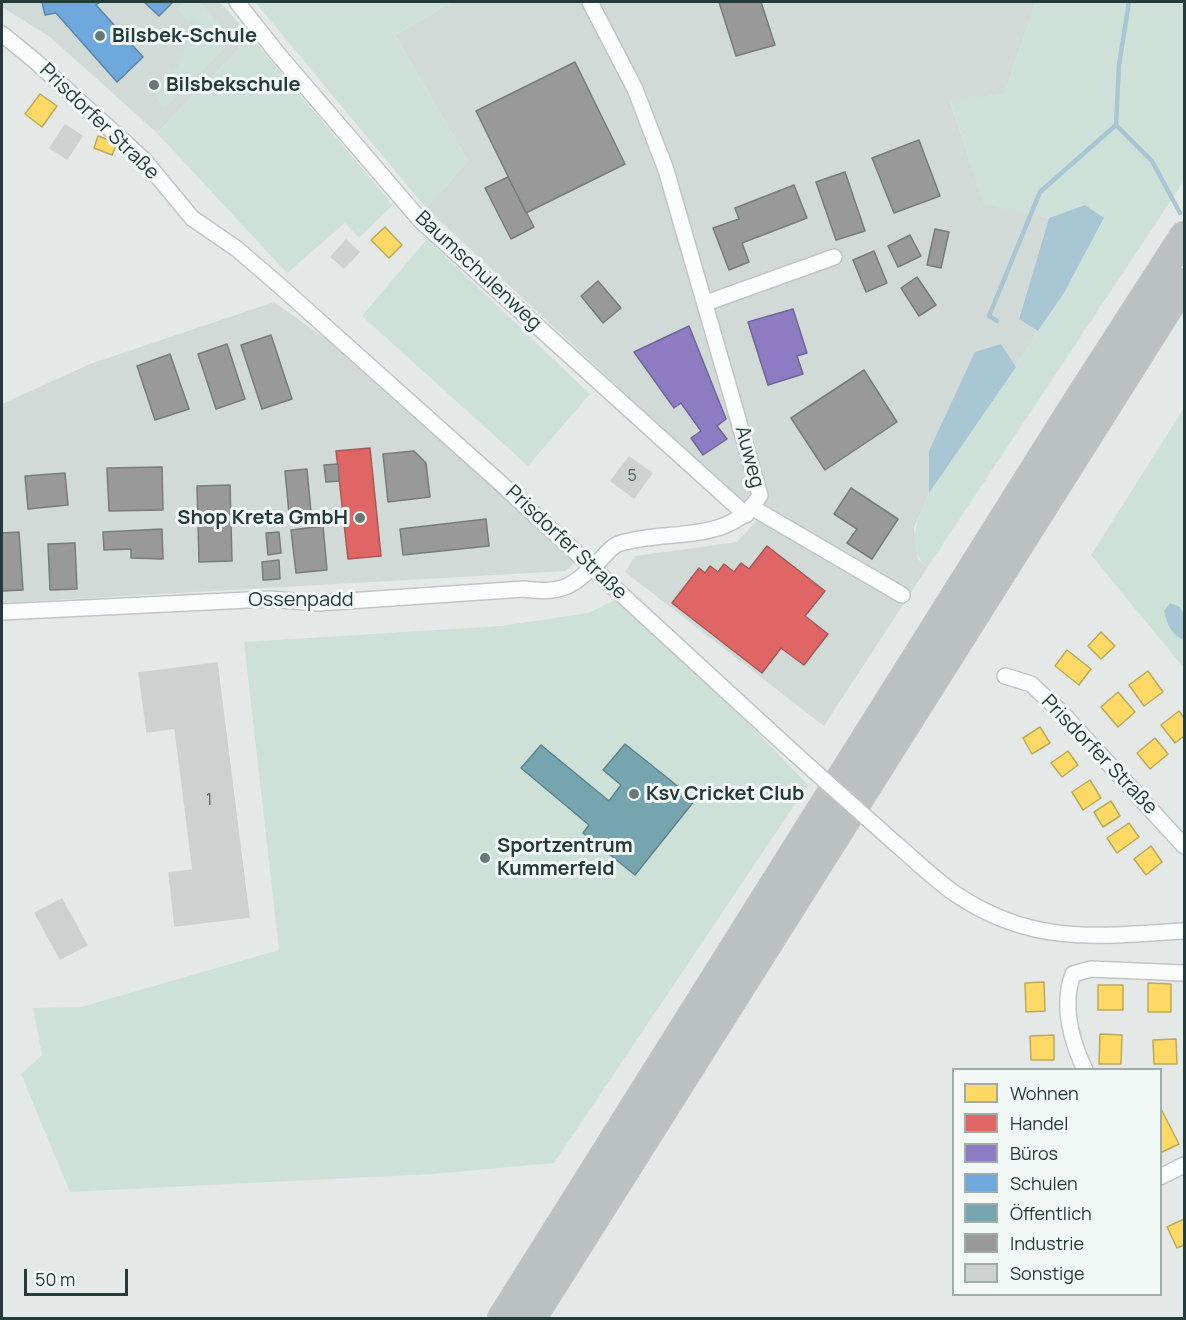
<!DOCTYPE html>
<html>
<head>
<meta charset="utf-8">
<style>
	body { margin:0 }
	#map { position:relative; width:1186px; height:1320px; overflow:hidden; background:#e4e9e8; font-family:Manrope,sans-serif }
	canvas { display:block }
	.frame { position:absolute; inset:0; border:3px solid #233b39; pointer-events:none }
	.legend { position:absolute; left:952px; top:1068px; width:210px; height:228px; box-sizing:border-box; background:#f2f8f6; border:2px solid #9facaa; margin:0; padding:8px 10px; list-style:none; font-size:18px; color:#233b39 }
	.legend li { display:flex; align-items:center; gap:12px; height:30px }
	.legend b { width:30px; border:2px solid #9facaa }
	.scale { position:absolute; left:24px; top:1269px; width:104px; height:27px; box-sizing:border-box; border:3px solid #233b39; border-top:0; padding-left:8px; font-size:18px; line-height:21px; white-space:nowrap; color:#233b39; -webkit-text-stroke:4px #f2f8f6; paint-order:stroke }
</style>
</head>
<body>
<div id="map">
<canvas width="1186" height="1320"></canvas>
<div class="frame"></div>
<ul class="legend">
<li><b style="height:16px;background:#ffd966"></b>Wohnen</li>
<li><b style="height:16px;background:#e06666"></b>Handel</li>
<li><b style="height:16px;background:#8e7cc3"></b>Büros</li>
<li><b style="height:16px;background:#6fa8dc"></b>Schulen</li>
<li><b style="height:16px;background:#76a5af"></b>Öffentlich</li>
<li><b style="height:16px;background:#999"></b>Industrie</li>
<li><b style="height:16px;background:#cdd1d0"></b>Sonstige</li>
</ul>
<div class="scale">50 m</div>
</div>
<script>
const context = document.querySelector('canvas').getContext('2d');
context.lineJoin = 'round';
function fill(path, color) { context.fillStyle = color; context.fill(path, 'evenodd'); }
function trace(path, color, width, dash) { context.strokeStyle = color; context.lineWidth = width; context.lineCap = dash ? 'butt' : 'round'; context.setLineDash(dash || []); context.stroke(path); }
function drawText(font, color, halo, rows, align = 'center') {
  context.font = font + ' Manrope,sans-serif'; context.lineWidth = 6; context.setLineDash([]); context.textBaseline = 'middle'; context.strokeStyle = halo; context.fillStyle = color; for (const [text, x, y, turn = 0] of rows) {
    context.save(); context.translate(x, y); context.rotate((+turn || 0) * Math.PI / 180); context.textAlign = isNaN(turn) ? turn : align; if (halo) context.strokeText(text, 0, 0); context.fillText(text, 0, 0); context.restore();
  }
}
const built = new Path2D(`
	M2,2H220L251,37L157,133L50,37L2,7Z
	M452,2H1036L1004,94L950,101L984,203L1049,218L1019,318L1038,331L1016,367L1001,344L929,451V493L914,528L918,559L927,568L824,726L625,572L635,556L737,542L759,518L426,208L468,161L395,35Z
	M274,302L378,376L582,555L566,571L2,603V404L90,364Z`);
const green = new Path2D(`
	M185,2H200L233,40L165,108L152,92L173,74L188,43L202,35L194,20L188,21L177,9Z
	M255,2H452L395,35L468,161L426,208Z
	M1036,2H1184V181L927,568C904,545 918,518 929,493L1064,293L1104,219L1085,205L1049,218L984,204L950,100L1004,94Z
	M251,37L393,205L359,238L345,223L287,273L157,133Z
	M427,239L590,394L528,466L362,316Z
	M1184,408V668L1091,555Z
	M625,595L808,785L554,1163L433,1174L70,1192L21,1074L42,1055L33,1008L81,1007L279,950L244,642L501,626L588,613Z`);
const water = new Path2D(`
	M1085,205L1104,218L1064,293L1038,331L1019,319L1049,218Z
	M1001,344L1016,367L929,493V451L975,352Z
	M1170,603L1180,607L1184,615V640C1171,635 1167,624 1164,611Z`);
const homes = new Path2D(`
	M40,94L57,106L42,127L25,114Z
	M98,136L117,143L112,155L94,148Z
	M385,227L402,245L389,258L371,240Z
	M1101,632L1115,646L1101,659L1088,646Z
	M1067,650L1091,669L1079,685L1055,666Z
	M1148,671L1163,692L1144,706L1129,685Z
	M1118,692L1135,712L1118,727L1101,707Z
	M1179,711L1184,718V736L1175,743L1161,725Z
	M1040,727L1050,743L1032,754L1023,738Z
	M1155,738L1168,754L1150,769L1137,753Z
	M1068,751L1078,765L1062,777L1051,763Z
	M1090,780L1101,798L1083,810L1072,792Z
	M1111,801L1120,816L1103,827L1094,812Z
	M1129,823L1139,837L1117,853L1107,838Z
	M1151,846L1162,862L1146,875L1134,859Z
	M1044,982L1045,1011L1026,1012L1025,983Z
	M1148,983L1171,984V1012H1148Z
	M1098,985H1123V1010H1098Z
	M1100,1034L1122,1035L1121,1064H1099Z
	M1054,1035V1060H1031L1030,1036Z
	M1176,1039L1177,1064H1154L1153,1040Z
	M1160,1107L1179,1144L1160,1153Z
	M1184,1219V1245L1177,1248L1167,1227Z`);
const shops = new Path2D(`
	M370,448L381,556L348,559L336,451Z
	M767,546L825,591L805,616L828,634L804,665L781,648L762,673L672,603L699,568L705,573L710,566L718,572L724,564L734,572L741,563L749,569Z`);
const offices = new Path2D(`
	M793,309L807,353L797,356L803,374L768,385L748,322Z
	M689,326L726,419L717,426L727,439L703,455L691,438L701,431L681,403L674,408L634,352Z`);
const schools = new Path2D(`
	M42,2H100L96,5L143,57L117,82L56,13L45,15Z
	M144,2H173L159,16Z`);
const public = new Path2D(`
	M625,744L695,800L635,875L583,833L589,825L521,768L541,745L609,801L621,785L603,770Z`);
const industry = new Path2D(`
	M719,2H761L775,45L736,56Z
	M575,62L625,164L526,213L476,111Z
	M919,140L940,196L894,213L872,158Z
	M845,172L865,231L836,240L816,182Z
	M508,177L534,227L511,239L485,188Z
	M794,185L807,218L742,243L749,262L729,270L713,228L739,219L735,208Z
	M935,229L949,232L941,268L927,265Z
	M910,235L921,256L898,267L888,246Z
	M874,251L887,283L866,292L853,260Z
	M917,277L936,305L919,316L901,288Z
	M598,281L621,308L603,323L581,296Z
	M271,335L292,399L262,409L241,345Z
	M227,344L245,399L216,409L198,354Z
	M170,354L189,409L155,420L137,366Z
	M864,370L897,422L825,470L791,418Z
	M414,451L426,463L430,497L388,502L383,454Z
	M338,464L339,481L326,482L324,465Z
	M162,467L163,510L109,511L107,468Z
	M307,469L311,512L289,514L285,471Z
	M65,473L68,505L28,509L25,476Z
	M230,485L232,561L199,562L197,486Z
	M851,488L898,519L872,559L847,543L857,529L834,514Z
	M486,519L489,546L403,555L400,529Z
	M323,526L327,570L296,573L291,530Z
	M162,529L163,559L131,558V549L104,550L103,532Z
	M19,532L23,590L2,591V533Z
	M279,532L281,553L268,555L266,533Z
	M75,543L77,589L50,590L48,544Z
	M279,560L280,579L263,580L262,562Z`);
const stream = new Path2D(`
	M1116,125L1152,161L1180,213
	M997,321L989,316L1040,192L1116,125L1119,65L1129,2`);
const building = new Path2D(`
	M65,125L82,136L67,159L50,148Z
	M346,240L359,252L344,268L331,257Z
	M629,457L652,473L634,498L611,481Z
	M217,663L249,917L175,926L169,873L193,870L175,728L147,732L139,673Z
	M62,899L87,945L60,959L35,913Z`);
const minor = new Path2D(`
	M237,2L277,53L421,221L746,515
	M2,34L34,60L144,160L192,218L237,249L280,286L497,480L794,753
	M706,303L834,257
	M753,508L902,595
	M2,612L269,599L318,603L524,589C564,595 574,585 601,559C606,554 612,546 618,544C666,528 731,546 760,495L666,170L635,89L590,2
	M1005,676L1031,684L1063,714L1184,846
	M896,844C916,861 935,880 957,895C1034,946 1098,936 1184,931
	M1085,1070C1071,1040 1061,1006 1073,974L1091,969L1184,973
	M1160,1177L1184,1165`);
const motorway = new Path2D(`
	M502,1318L1075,405L1184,236
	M532,1318L1184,283`);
const minorBridge = new Path2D(`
	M794,753L896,844`);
const markers = [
	[100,36,6,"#677876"],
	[154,85,6,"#677876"],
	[360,518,6,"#677876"],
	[634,794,6,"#677876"],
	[485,858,6,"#677876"]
];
const numberNames = [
	["5",632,477],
	["1",209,801]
];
const poiNames = [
	["Bilsbek-Schule",112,36],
	["Bilsbekschule",166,85],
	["Shop Kreta GmbH",348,518,"right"],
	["Ksv Cricket Club",646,794],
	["Sportzentrum",497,846],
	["Kummerfeld",497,869]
];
const streetNames = [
	["Prisdorfer Straße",99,122,44],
	["Baumschulenweg",478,271,43],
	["Auweg",749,457,75],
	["Prisdorfer Straße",566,543,43],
	["Ossenpadd",301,600],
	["Prisdorfer Straße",1099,755,46]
];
fill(built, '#d2dad8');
fill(green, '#cee1d8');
fill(water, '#a8c6d4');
fill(homes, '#ffd966');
trace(homes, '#bdaa58', 1.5);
fill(shops, '#e06666');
trace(shops, '#a75958', 1.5);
fill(offices, '#8e7cc3');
trace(offices, '#6e689a', 1.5);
fill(schools, '#6fa8dc');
trace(schools, '#5887ab', 1.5);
fill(public, '#76a5af');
trace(public, '#5d858c', 1.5);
fill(industry, '#999');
trace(industry, '#767d7c', 1.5);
trace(stream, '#a8c6d4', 4.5);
fill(building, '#cdd1d0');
trace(building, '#cdd2d1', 1.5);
trace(minor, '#c1c6c5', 18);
trace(motorway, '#bdc5c4', 30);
trace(minor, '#fbfcfc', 15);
trace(motorway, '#bbc1c1', 27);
trace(minorBridge, '#c1c6c5', 18, []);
trace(minorBridge, '#fbfcfc', 15);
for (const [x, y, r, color] of markers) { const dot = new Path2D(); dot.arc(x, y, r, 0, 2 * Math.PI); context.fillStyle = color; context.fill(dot); trace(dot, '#f2f8f6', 2); }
drawText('16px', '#4e6160', null, numberNames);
drawText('bold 20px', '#233b39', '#f2f8f6', poiNames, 'left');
drawText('20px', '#233b39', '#f2f8f6', streetNames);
</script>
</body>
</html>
